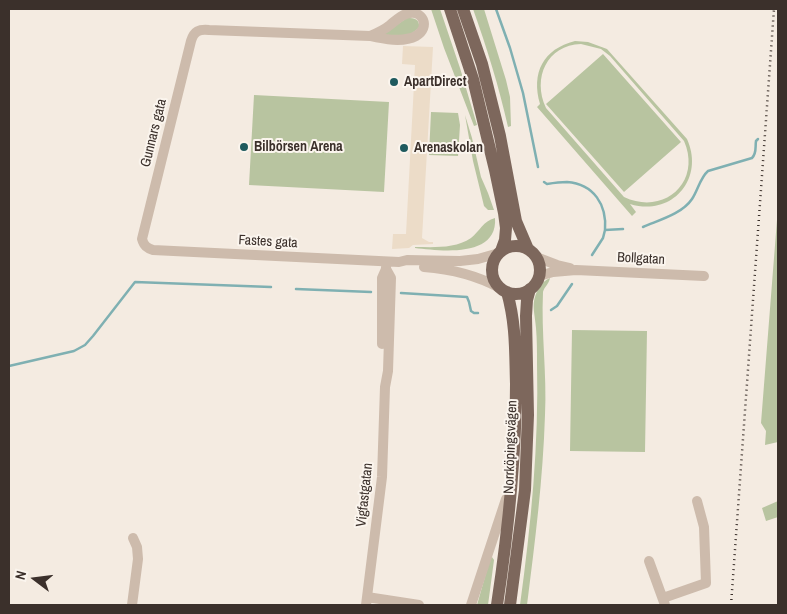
<!DOCTYPE html>
<html>
<head>
<meta charset="utf-8">
<style>
	body { margin:0 }
	#map { position:relative; width:787px; height:614px; overflow:hidden; background:#f4ebe1; font-family:"Archivo Narrow",sans-serif }
	canvas { display:block }
	.frame { position:absolute; inset:0; border:10px solid #3b302b; pointer-events:none }
	.north { position:absolute; left:10px; top:554px; width:50px; height:50px; -webkit-text-stroke:4px #fbf5ee; paint-order:stroke; rotate:285deg; font-size:14px; font-weight:700; line-height:20px; text-align:center; color:#3b302b }
	.north::after { content:''; display:block; margin:auto; width:18px; height:22px; background:#3b302b; clip-path:polygon(50% 0,100% 100%,50% 72%,0 100%) }
</style>
</head>
<body>
<div id="map">
<canvas width="787" height="614"></canvas>
<div class="frame"></div>
<div class="north">N</div>
</div>
<script>
const context = document.querySelector('canvas').getContext('2d');
context.lineJoin = 'round';
function fill(path, color) { context.fillStyle = color; context.fill(path, 'evenodd'); }
function trace(path, color, width, dash) { context.strokeStyle = color; context.lineWidth = width; context.lineCap = dash ? 'butt' : 'round'; context.setLineDash(dash || []); context.stroke(path); }
function drawText(font, color, halo, rows, align = 'center') {
  context.font = font + ' "Archivo Narrow",sans-serif'; context.lineWidth = 4; context.setLineDash([]); context.textBaseline = 'middle'; context.strokeStyle = halo; context.fillStyle = color; for (const [text, x, y, turn = 0] of rows) {
    context.save(); context.translate(x, y); context.rotate((+turn || 0) * Math.PI / 180); context.textAlign = isNaN(turn) ? turn : align; if (halo) context.strokeText(text, 0, 0); context.fillText(text, 0, 0); context.restore();
  }
}
const green = new Path2D(`
	M431,9H440L460,68L477,125L474,126L444,48Z
	M473,9H484L506,80L510,97L511,126L508,127C499,87 487,48 473,9Z
	M407,18C415,18 420,19 419,28L408,36L381,35Z
	M575,41L588,42L607,49L687,139C705,179 672,217 630,204L636,212L632,216L537,107L540,104C531,73 543,49 575,41ZM581,44L601,49L610,56L684,141C702,182 664,216 624,197L546,108C532,78 547,45 581,44Z
	M603,54L681,142L624,192L546,104Z
	M254,95L389,102L384,192L249,185Z
	M431,112L458,113L460,125L458,156L429,155Z
	M465,115L472,138L481,177L488,193L494,210H488L484,206L473,161Z
	M778,207V442L765,445L766,431L761,423Z
	M495,218C498,258 441,251 415,248V247C433,247 455,249 471,238C480,231 483,221 495,218Z
	M550,278C549,284 544,287 543,292C541,333 547,374 545,415C543,479 535,542 527,605H520C531,525 539,444 537,363C537,351 537,340 536,328C535,312 530,303 539,288C542,283 545,280 550,278Z
	M572,330L647,331L645,452L570,451Z
	M778,501V517L766,521L762,508Z
	M492,557L494,560L488,605H477L490,559Z`);
const plaza = new Path2D(`
	M403,46L433,47L422,238L429,242H433V244L413,245L409,248L392,249L393,234H406L415,65L402,64Z`);
const stream = new Path2D(`
	M496,9L510,48L523,93L538,167
	M544,182L547,184C553,183 560,182 567,182C594,184 607,205 605,230
	M643,227C659,220 682,214 692,199C698,190 700,178 708,171L752,158C757,153 755,147 756,141L758,139
	M592,255L603,238L605,230L623,229
	M296,289L371,292
	M401,293L467,297L469,302L471,311L474,313H478
	M551,310L557,306L572,284
	M9,366L74,351L85,345L93,336L135,282L271,287`);
const minor = new Path2D(`
	M370,36C377,33 384,30 390,25C395,21 400,16 406,14C423,8 431,28 416,36C403,43 383,39 370,36L209,30C199,29 194,31 191,41L142,239C144,246 147,248 153,250L399,262L407,260L460,261L478,259L499,253
	M536,257L557,265L570,268
	M424,267C451,269 476,275 500,288
	M539,276L553,272L576,270L704,276
	M382,344V278L386,269V264
	M649,561L665,605
	M367,597L419,605
	M663,598L706,583L704,527L697,501
	M132,605L138,559L137,547L133,538
	M366,605L382,477L385,387L388,371L391,278L386,269
	M471,605L506,499`);
const major = new Path2D(`
	M450,9L473,79L495,170L504,213L506,228L505,240L501,251
	M463,9L482,64L500,136L516,221L528,249
	M492 270a24 24 0 1 1 48 0a24 24 0 1 1-48 0Z
	M497,605C508,532 516,458 516,384C515,351 516,324 507,292
	M510,605L525,490L528,415L526,316L527,300L530,289`);
const rail = new Path2D(`
	M731,605L774,9`);
const markers = [
	[394,82,5,"#1f5a5e"],
	[244,147,5,"#1f5a5e"],
	[404,148,5,"#1f5a5e"]
];
const poiNames = [
	["ApartDirect",404,82],
	["Bilbörsen Arena",254,147],
	["Arenaskolan",414,148]
];
const streetNames = [
	["Gunnars gata",154,133,-76],
	["Fastes gata",268,242,3],
	["Bollgatan",641,259,3],
	["Norrköpingsvägen",511,447,-88],
	["Vigfastgatan",365,495,-84]
];
fill(green, '#b8c4a0');
fill(plaza, '#ecdcc8');
trace(stream, '#7fb0b2', 2.5);
trace(minor, '#cdbbac', 10);
trace(major, '#7d675c', 12);
trace(rail, '#3b302b', 2.5, [1, 4]);
for (const [x, y, r, color] of markers) { const dot = new Path2D(); dot.arc(x, y, r, 0, 2 * Math.PI); context.fillStyle = color; context.fill(dot); trace(dot, '#fbf5ee', 2); }
drawText('bold 14px', '#3b302b', '#fbf5ee', poiNames, 'left');
drawText('14px', '#3b302b', '#fbf5ee', streetNames);
</script>
</body>
</html>
